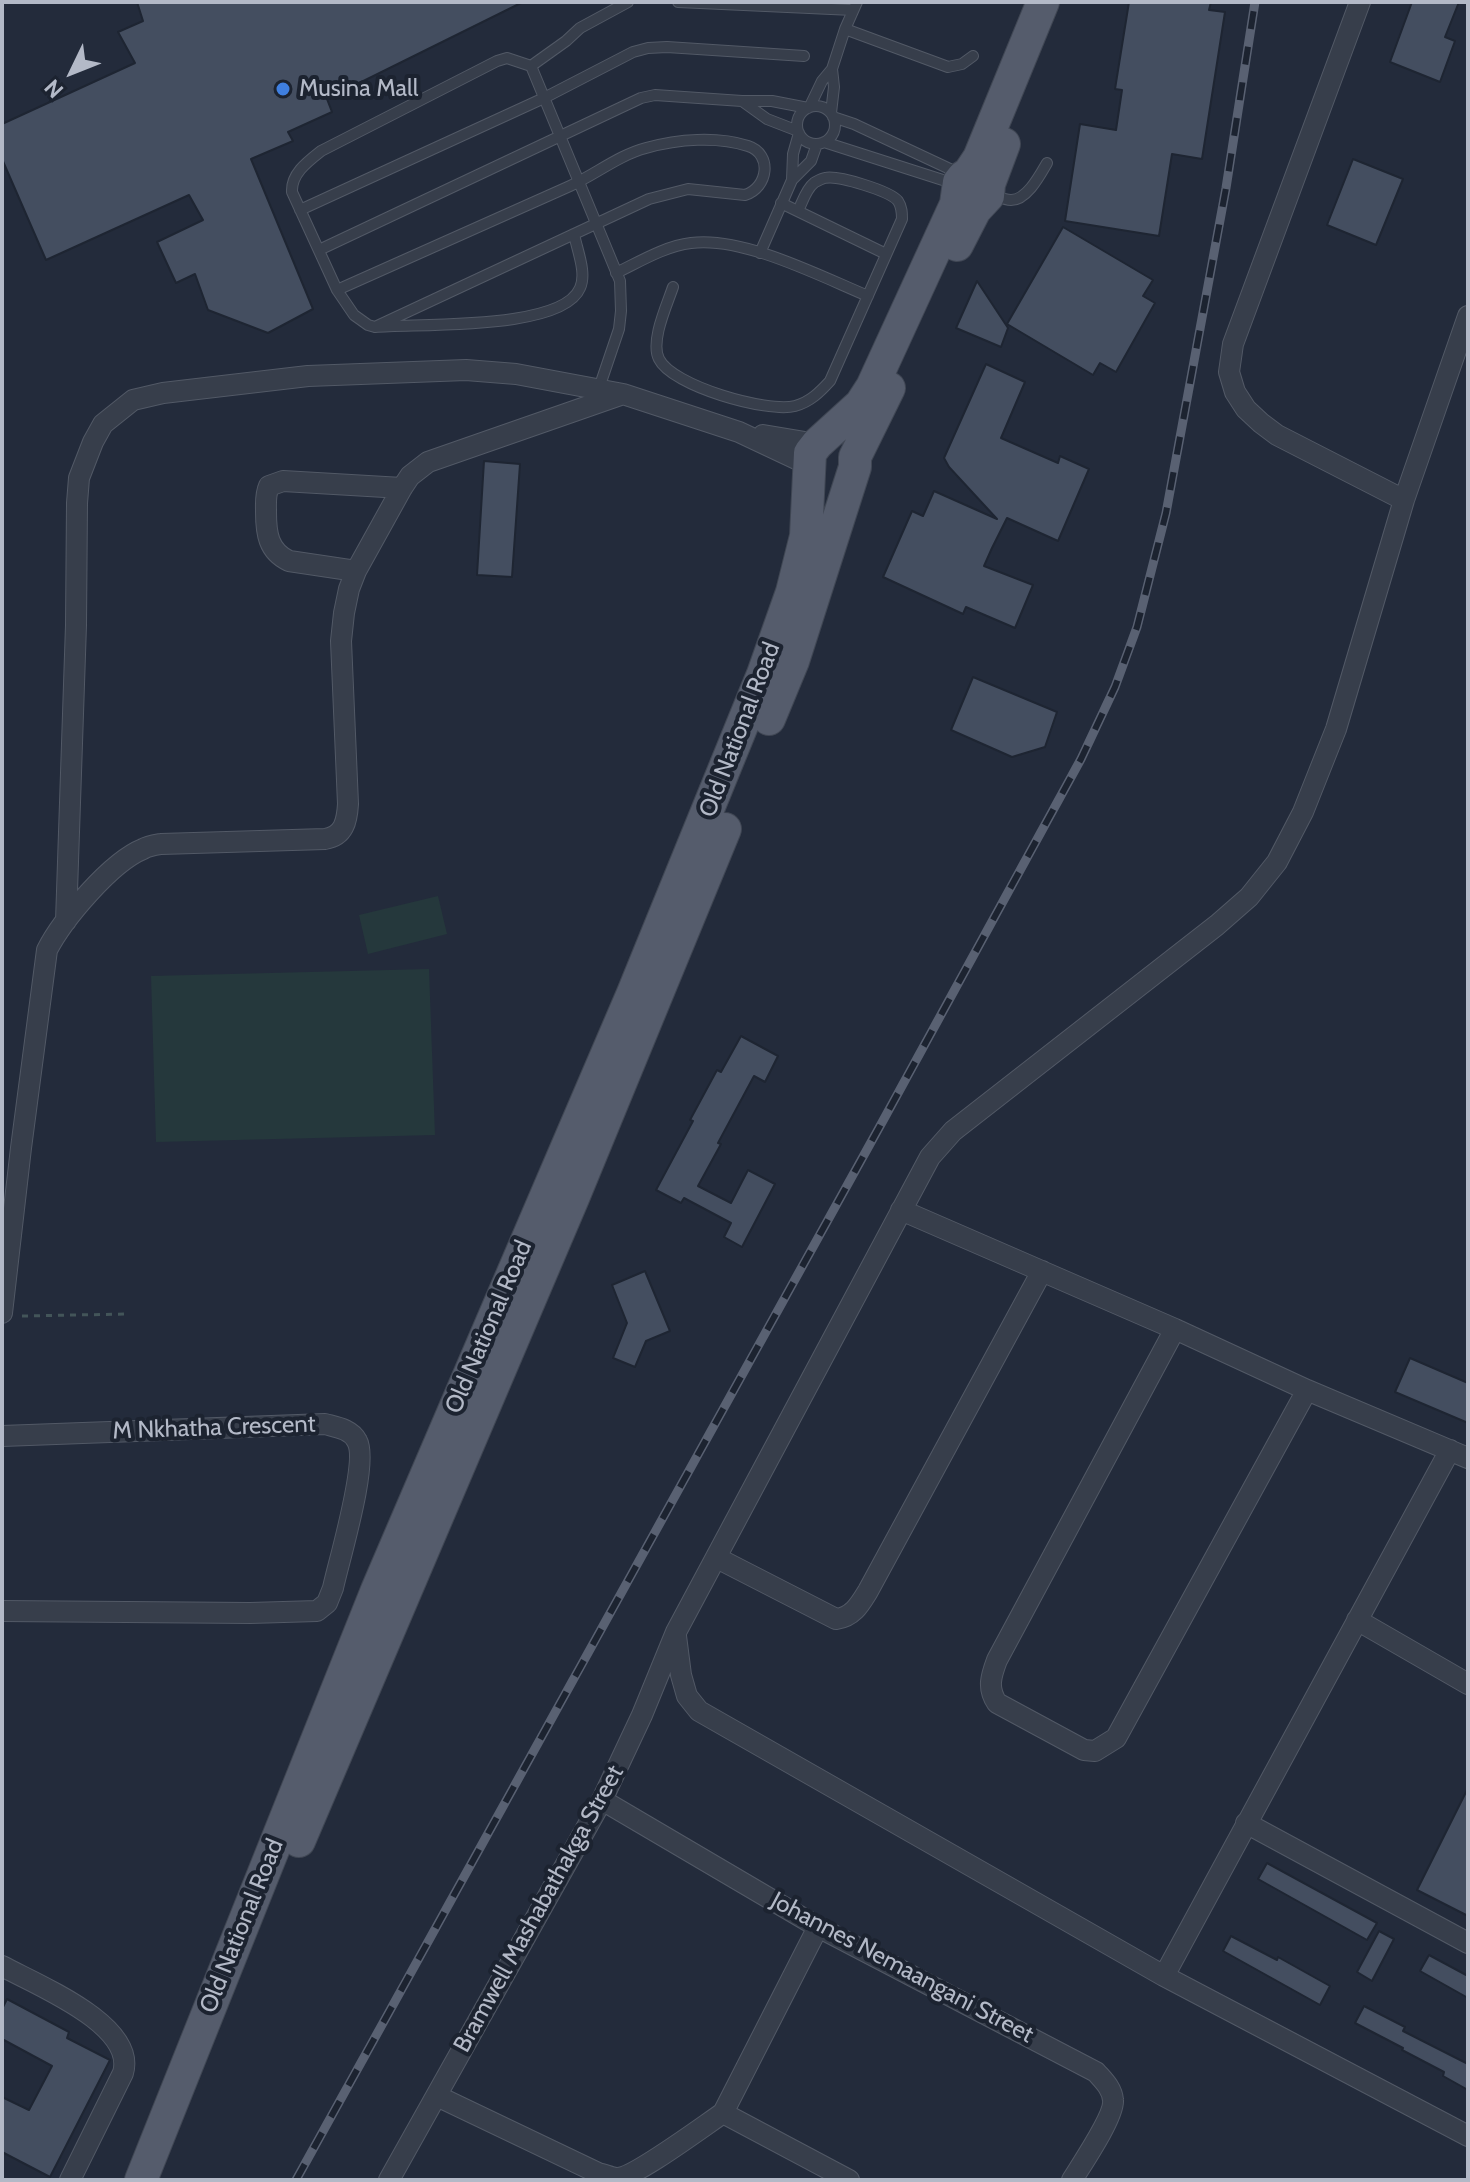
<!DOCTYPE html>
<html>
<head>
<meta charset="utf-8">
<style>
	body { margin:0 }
	#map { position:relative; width:1470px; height:2182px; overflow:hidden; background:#232b3b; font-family:Cabin,sans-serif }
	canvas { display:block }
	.frame { position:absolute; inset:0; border:4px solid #b3b9c7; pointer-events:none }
	.north { position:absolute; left:32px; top:32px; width:80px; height:80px; -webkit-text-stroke:6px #1c2330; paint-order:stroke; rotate:227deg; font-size:22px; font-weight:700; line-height:32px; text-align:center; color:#b3b9c7 }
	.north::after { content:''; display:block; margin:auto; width:28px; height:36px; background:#b3b9c7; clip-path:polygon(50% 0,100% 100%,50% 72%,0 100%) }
</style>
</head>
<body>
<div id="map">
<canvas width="1470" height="2182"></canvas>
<div class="frame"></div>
<div class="north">N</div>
</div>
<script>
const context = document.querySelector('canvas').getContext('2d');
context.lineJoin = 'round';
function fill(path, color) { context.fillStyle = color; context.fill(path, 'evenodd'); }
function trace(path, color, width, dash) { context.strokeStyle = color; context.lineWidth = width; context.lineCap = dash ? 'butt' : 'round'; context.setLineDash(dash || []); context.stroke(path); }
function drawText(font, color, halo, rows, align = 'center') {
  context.font = font + ' Cabin,sans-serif'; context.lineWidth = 8; context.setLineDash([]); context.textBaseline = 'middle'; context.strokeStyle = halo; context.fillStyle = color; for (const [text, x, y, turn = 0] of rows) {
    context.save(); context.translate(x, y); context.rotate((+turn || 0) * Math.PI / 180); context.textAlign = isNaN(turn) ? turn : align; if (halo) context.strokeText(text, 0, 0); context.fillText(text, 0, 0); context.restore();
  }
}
const green = new Path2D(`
	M438,896L447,934L368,954L359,915Z
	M429,969L435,1135L156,1142L151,976Z`);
const building = new Path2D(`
	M137,2H523L327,99L332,112L288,132L293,141L251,159L313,309L268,333L208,310L195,274L176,283L157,242L203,220L189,195L46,260L2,159V124L135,63L118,32L143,21Z
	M1129,2H1211L1209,10L1225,12L1202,159L1172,154L1159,236L1065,221L1080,124L1116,130L1122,90L1115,89Z
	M1412,2H1459L1445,37L1455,41L1440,82L1390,62Z
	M1353,159L1403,179L1376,245L1327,225Z
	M1063,227L1153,280L1143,296L1155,303L1116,372L1100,363L1093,375L1007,324Z
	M977,281L1008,328L1001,347L956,328Z
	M986,364L1025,382L1001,438L1058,463L1060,456L1089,469L1058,541L1007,518L992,548L984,566L1033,585L1015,628L966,607L963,614L883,577L912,511L923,516L934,491L997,519L949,467L944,458Z
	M484,461L520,464L512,577L477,575Z
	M973,677L1057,712L1045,747L1012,757L951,730Z
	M741,1036L778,1056L765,1082L754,1076L718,1143L721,1144L698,1186L731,1203L748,1170L775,1184L742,1247L724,1237L731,1223L684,1198L681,1203L656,1190L693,1121L690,1120L717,1070L721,1072Z
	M645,1271L670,1331L646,1341L635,1367L613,1358L627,1323L612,1285Z
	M1410,1358L1468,1383V1423L1395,1392Z
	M1468,1788V1916L1417,1890Z
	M1267,1863L1377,1923L1367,1940L1258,1879Z
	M1379,1931L1394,1939L1372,1981L1357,1972Z
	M1231,1936L1277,1960L1278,1957L1330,1986L1320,2005L1223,1951Z
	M1429,1955L1468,1976V1998L1420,1971Z
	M7,1999L69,2032L67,2038L110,2060L50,2177L2,2152V2097L29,2110L52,2066L2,2039V2009Z
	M1364,2006L1405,2027L1403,2031L1468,2064V2090L1443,2076L1444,2072L1402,2050L1403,2048L1355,2023Z`);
const path = new Path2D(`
	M22,1316L127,1314`);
const lane = new Path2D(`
	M678,2L853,10
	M845,29L857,2
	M531,66L620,281L621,311L619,329L599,388
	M742,101L767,119L798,131
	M810,106L822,81L832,69L845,29L948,67L962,64L973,56
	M797 125a19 19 0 1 1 38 0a19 19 0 1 1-38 0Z
	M831,113L834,87L832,69
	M833,117L854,124L952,170L960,172
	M824,142L949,182L953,187
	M792,180L811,161L817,144
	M992,194C998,196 1004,200 1011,200C1027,200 1040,175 1047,163
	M781,203L886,254
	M300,210L544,98L633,52L648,48L667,47L804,56
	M574,234C577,250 587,273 580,288C562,331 417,323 375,327L368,325L354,315L337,290L292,192C291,174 307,162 321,151L497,61L507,58L531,66L566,41L580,28L628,2
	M319,250L641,98L655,95L742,101H772L808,108
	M760,253L792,180L793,154L799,133
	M616,273C639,262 665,246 691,243C743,236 820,276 868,296
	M673,287C667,305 650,341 659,359C672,386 767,413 795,406C810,402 820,392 830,381L902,219C902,213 902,207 898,201C890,191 838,175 825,178C823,178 815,182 814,183C806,189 802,203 798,211
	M337,290C415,255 492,221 570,186C596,174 619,155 646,148C678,139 717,136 748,146C773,154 768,188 745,195L688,189L649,199L375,327`);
const street = new Path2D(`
	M1360,2L1233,344L1229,372L1235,392L1246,409L1261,423L1277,435L1404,500
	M763,435L817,444
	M356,571L289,561C268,551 266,533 266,512C266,503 265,495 269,486L283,481L402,488
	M66,921L76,625L77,503L79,478L93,442L103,424L133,400L163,393L308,376L466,370L516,374L623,394
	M901,1210L1175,1329L1307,1390L1468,1458
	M2,1313L21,1148L47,950C63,919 111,862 143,849C148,846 155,845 161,844L325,839C344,836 347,821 348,804L341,641L344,613L349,589L356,571L402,488L410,476L428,462L623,394L739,432L809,465
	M1175,1329L997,1660C991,1676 987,1688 997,1703L1084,1750L1095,1751L1116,1738L1307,1390
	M2,1436L325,1424C336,1427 351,1429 357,1441C369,1462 339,1560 333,1588L327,1603L317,1611L250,1613L2,1611
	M717,1558L836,1619C853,1617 860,1604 868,1591L1042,1271
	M1357,1620L1468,1684
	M676,1636L681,1675L687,1696L699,1711L1164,1976L1468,2136
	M602,1800L818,1927L1096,2072C1103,2080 1112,2088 1113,2100C1115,2115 1082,2164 1072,2180
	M1246,1823L1468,1943
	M818,1927L723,2113L849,2180
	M2,1966C37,1985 137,2025 123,2073L70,2180
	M1164,1976L1450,1450
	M437,2096L598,2173C604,2174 612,2178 617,2178C634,2178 705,2125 723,2113
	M389,2180L602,1800L642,1715L676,1632L930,1157L953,1131L1217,925L1249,897L1277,862L1303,812L1336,729L1404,500L1468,316`);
const primary = new Path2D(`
	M957,245L975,210L988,196L989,184L1004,144
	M769,719L793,661L855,467V457L889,388
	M299,1841L573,1198L725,829
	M141,2180L377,1590L633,993L763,674L792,592L806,536L810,453L817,444L861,404L872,387L956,204L959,182L963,177L969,173L979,158L1043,2`);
const rail = new Path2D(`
	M296,2180L885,1117L1081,759L1115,687L1137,627L1166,513L1226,188L1255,2`);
const markers = [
	[283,89,8,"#3f7fe0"]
];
const poiNames = [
	["Musina Mall",299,89]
];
const streetNames = [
	["Old National Road",740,730,-69],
	["Old National Road",489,1327,-67],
	["M Nkhatha Crescent",214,1428,-2],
	["Bramwell Mashabathakga Street",539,1909,-61],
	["Old National Road",242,1926,-68],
	["Johannes Nemaangani Street",902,1968,28]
];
fill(green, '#25383c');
fill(building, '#444e60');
trace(building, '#1e2532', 2);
trace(lane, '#525966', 12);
trace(street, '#525966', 22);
trace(primary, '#404754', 34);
trace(path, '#435559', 3, [6, 6]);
trace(lane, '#373e4b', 10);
trace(street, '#373e4b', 20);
trace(primary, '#555c6c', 32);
trace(rail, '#596172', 9);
trace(rail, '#1c2330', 6, [18]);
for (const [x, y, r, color] of markers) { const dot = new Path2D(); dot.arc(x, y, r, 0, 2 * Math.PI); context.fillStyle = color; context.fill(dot); trace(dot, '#1c2330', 3); }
drawText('24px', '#b3b9c7', '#1c2330', poiNames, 'left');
drawText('24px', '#b3b9c7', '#1c2330', streetNames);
</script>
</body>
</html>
